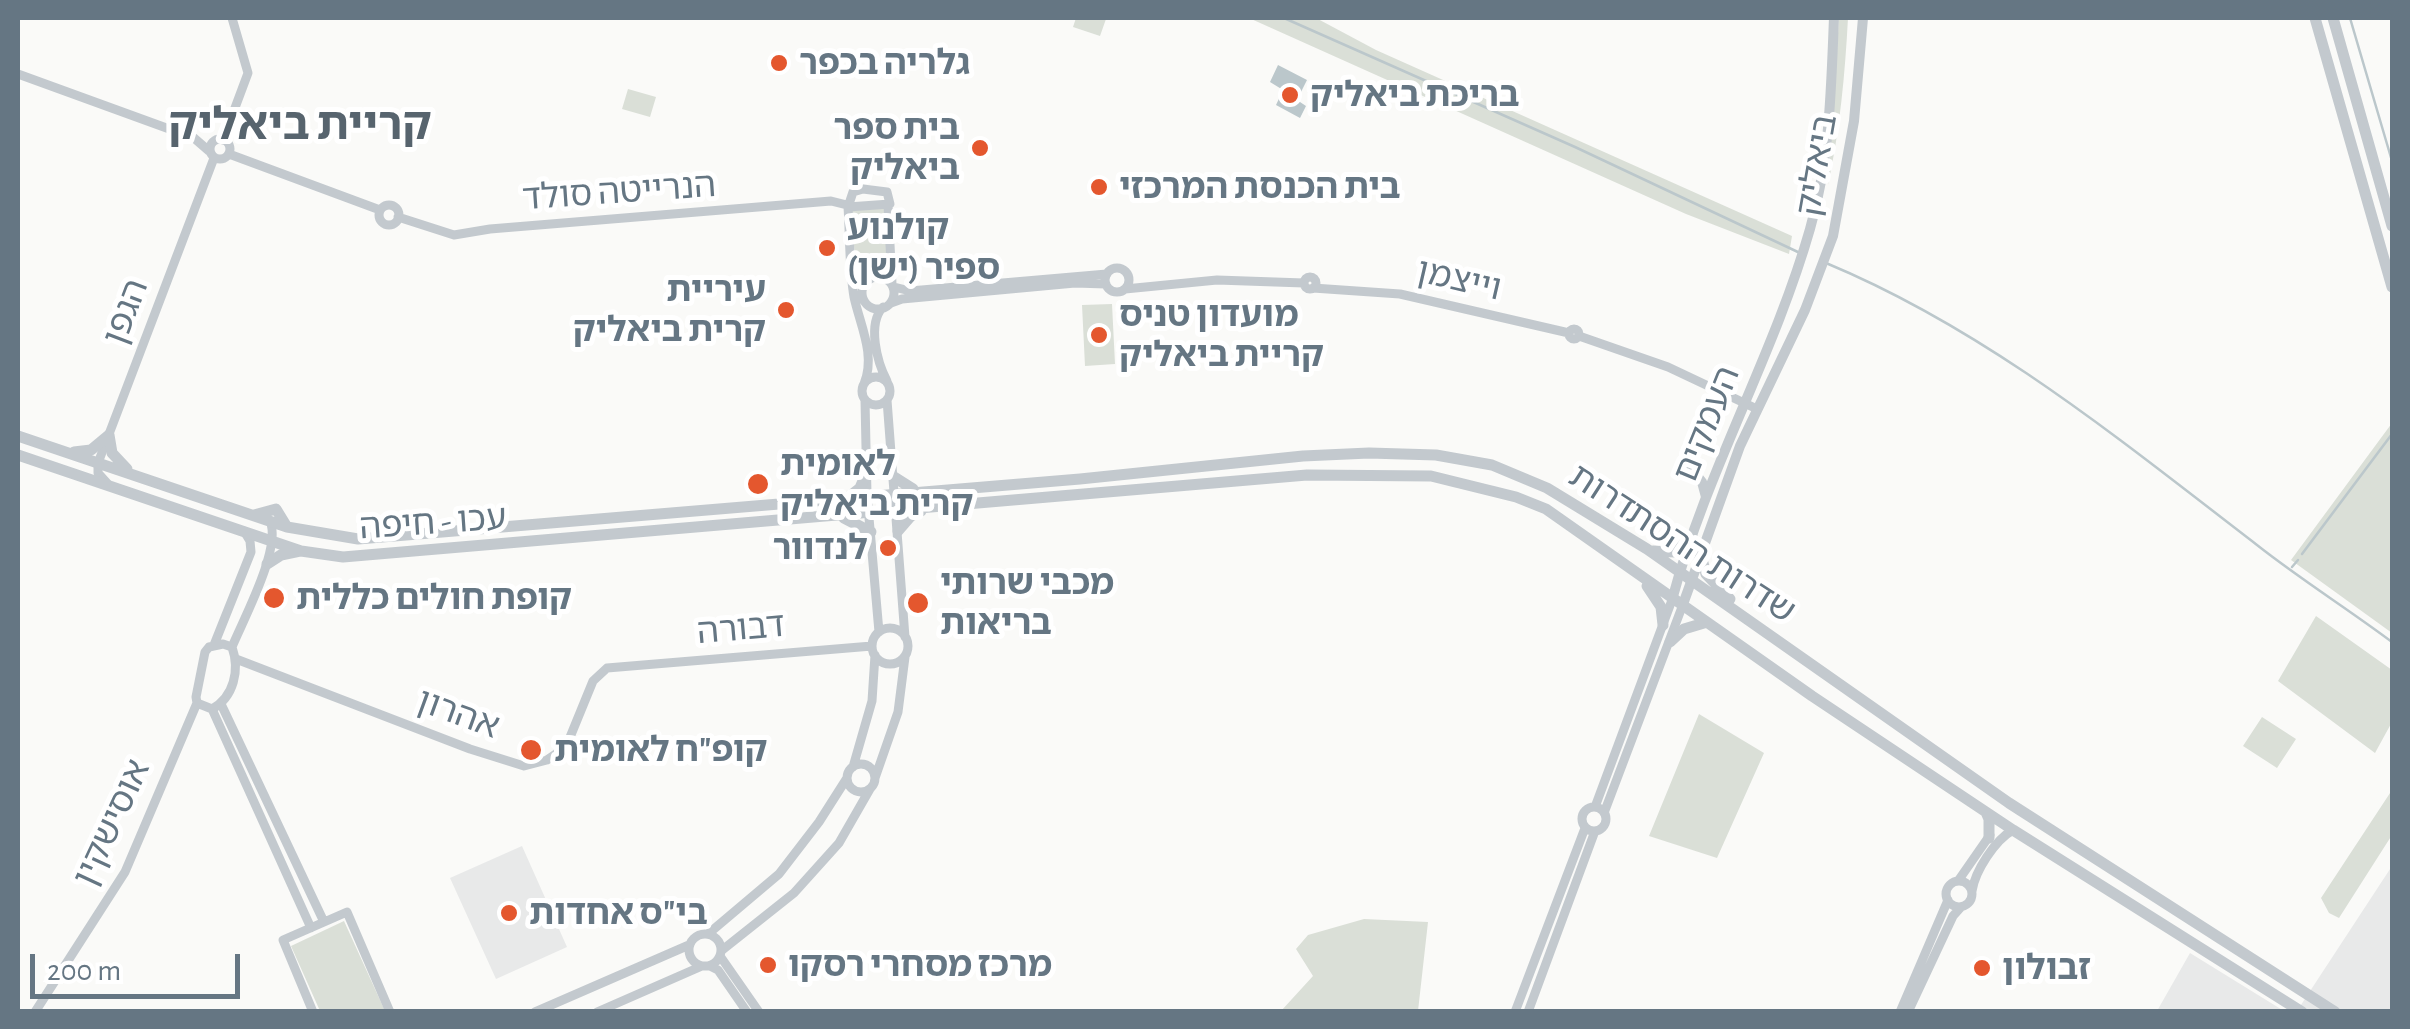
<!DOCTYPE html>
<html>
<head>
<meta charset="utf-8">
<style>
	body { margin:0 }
	#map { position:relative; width:2410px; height:1029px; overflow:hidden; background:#fafaf8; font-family:"Alegreya Sans",sans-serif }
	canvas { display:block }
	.frame { position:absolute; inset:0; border:20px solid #657683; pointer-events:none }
	.scale { position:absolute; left:30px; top:954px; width:210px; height:45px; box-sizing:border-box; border:5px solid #657683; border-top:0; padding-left:12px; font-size:30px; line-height:35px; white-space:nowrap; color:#657683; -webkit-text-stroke:8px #fff; paint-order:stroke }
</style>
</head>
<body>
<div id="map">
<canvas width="2410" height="1029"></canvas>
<div class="frame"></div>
<div class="scale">200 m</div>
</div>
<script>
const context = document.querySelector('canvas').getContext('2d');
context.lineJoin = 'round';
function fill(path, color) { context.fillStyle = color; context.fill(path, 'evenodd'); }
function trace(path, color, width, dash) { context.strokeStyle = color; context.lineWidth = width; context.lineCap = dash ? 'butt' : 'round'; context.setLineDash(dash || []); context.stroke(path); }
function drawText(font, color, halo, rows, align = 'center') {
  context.font = font + ' "Alegreya Sans","Noto Sans Hebrew",sans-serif'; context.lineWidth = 10; context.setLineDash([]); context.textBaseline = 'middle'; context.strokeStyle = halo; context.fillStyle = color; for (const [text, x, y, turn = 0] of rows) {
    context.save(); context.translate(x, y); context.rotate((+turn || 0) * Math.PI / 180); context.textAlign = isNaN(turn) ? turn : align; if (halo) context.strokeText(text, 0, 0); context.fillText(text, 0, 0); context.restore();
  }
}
const built = new Path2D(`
	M522,846L567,947L496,979L450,878Z
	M2392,866V1011H2297Z
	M2190,953L2284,1011H2157Z`);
const green = new Path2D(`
	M1076,18L1106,19L1100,36L1073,27Z
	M1249,18H1316L1376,50L1792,236L1789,254L1686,214Z
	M1839,18H1848C1845,74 1840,129 1828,185Z
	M628,89L656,97L650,117L622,109Z
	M885,208L888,275L861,280L856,269L851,210Z
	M1112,304L1115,364L1085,366L1082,305Z
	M2392,423V633L2291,560Z
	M2316,616L2392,670V722L2375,753L2278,681Z
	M1699,714L1764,753L1717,858L1649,836Z
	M2262,717L2296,739L2277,768L2243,746Z
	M2392,790V835L2339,918L2329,913L2321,898Z
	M1364,919L1428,922L1418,1011H1281L1313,976L1296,949L1308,935Z
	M344,921L385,1011H320L291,946Z`);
const water = new Path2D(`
	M1278,65L1307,80L1297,100L1306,106L1300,118L1276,105L1283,90L1270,82Z`);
const stream = new Path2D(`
	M1284,18L1575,147L1800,253
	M2350,18L2392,161
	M1826,263C1987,330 2120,440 2257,545C2300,579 2348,609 2392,642
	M2302,554L2392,434
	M2292,567L2298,560`);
const secondary = new Path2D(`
	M18,74L194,138L209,151
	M210 149a10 10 0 1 1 20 0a10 10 0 1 1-20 0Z
	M223,140L248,73L232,18
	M229,154L380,210
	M863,189L887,192L890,204L848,207L853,192Z
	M888,205L892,284
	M379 215a10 10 0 1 1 20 0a10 10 0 1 1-20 0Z
	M848,207C850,236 849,268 854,297C860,325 876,355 864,384
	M398,217L454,235L490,229L831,201L847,205
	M1105 280a12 12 0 1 1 24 0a12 12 0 1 1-24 0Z
	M862 293a16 16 0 1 1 32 0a16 16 0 1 1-32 0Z
	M1304 283a6 6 0 1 1 12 0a6 6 0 1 1-12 0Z
	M894,287L910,291L1107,274
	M1313,288L1400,294L1569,333
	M1125,289L1217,280L1304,283
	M891,303L902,299L1075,283L1106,284
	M883,307C867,324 877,362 887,381
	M1569 334a5 5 0 1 1 10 0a5 5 0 1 1-10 0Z
	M1579,336L1668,367L1757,409
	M862 391a14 14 0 1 1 28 0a14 14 0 1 1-28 0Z
	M865,400L867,495L879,632
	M887,400L905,637
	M107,483L98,473V463L214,158
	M872 646a18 18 0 1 1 36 0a18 18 0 1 1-36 0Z
	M223,644L232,647C240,670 234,697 212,709L197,703L196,697L205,652L209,647Z
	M214,645L251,552L250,541L244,531
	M232,647C243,620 282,548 270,521
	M236,659L470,749L524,766L547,760L566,747L593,681L607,668L872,646
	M221,704L324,922
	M212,709L311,928
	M847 778a14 14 0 1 1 28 0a14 14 0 1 1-28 0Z
	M853,767L872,701L875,655
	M875,778L898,712L905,657
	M1595,807L1672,600
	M1582 819a12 12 0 1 1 24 0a12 12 0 1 1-24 0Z
	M1604,813L1682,607
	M1946 894a13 13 0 1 1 26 0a13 13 0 1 1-26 0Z
	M1958,881L1990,835
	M1972,891C1975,871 1995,840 2013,830
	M689 950a16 16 0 1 1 32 0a16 16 0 1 1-32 0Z
	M708,934L779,874L819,822L847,778
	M721,951L794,893L839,843L870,789
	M720,956L759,1012
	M710,966L718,970L747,1012
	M35,1012L125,872L197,703
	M313,1012L283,940L347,912L390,1012
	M535,1012L689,945
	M597,1012L702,966
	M1515,1012L1585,828
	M1528,1012L1595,831
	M1900,1012L1948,900
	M1908,1012L1953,916L1961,907`);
const primary = new Path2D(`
	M1691,468L1702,482L1706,497
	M1672,600C1706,472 1774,355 1810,229C1830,160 1831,89 1834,18
	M1682,607L1740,446L1805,310L1833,236L1854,121L1863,18`);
const highway = new Path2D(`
	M2315,18L2392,287
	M2333,18L2392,226
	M109,435L112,453L127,469
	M18,436L287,527L358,539L1080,479L1303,456L1369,453L1436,455L1492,465L1547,488L1647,549L2009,803L2335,1012
	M74,452L91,450L109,435
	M18,455L301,551L343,557L1307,475L1431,476L1516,497L1546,509L1812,696L2013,830L2302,1012
	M894,477L913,489
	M850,496L860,488L869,467
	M254,515L276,509L287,527
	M844,518L871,532
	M898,531L911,516L921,511
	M1653,551L1675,552L1692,537
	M1700,552L1706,574L1730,599
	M267,564L281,555L300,551
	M1647,586L1661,607L1663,625
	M1670,642L1684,629L1704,623
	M1986,812L1989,819V838`);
const markers = [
	[779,63,10,"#e4572e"],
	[1290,95,10,"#e4572e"],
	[980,148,10,"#e4572e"],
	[1099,187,10,"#e4572e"],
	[827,248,10,"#e4572e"],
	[786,310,10,"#e4572e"],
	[1099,335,10,"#e4572e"],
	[758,484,12,"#e4572e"],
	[888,548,10,"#e4572e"],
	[274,598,12,"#e4572e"],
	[918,603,12,"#e4572e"],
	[531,750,12,"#e4572e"],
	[509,913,10,"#e4572e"],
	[768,965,10,"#e4572e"],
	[1982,968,10,"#e4572e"]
];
const poiNames = [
	["גלריה בכפר",799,63],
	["בריכת ביאליק",1310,95],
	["בית ספר",960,128,"right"],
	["ביאליק",960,168,"right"],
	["בית הכנסת המרכזי",1119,187],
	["קולנוע",847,228],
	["ספיר (ישן)",847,268],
	["עיריית",766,290,"right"],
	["קרית ביאליק",766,330,"right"],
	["מועדון טניס",1119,315],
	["קריית ביאליק",1119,355],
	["לאומית",780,464],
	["קרית ביאליק",780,504],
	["לנדוור",868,548,"right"],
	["מכבי שרותי",940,583],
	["בריאות",940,623],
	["קופת חולים כללית",296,598],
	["קופ\"ח לאומית",554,750],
	["בי\"ס אחדות",529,913],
	["מרכז מסחרי רסקו",788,965],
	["זבולון",2002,968]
];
const streetNames = [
	["ביאליק",1817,165,-80],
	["הנרייטה סולד",619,192,-4],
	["וייצמן",1459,280,13],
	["הגפן",126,312,-69],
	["העמקים",1707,424,-68],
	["עכו - חיפה",433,523,-4],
	["שדרות ההסתדרות",1682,544,33],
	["דבורה",741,629,-5],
	["אהרון",458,714,20],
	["אוסישקין",112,823,-65]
];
const districtNames = [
	["קריית ביאליק",300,125]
];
fill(built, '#e8e9e9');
fill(green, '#dadfd7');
fill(water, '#bbc7cb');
trace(stream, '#bbc7cb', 2.5);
trace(secondary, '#c3c9ce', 9);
trace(primary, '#c3c9ce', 10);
trace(highway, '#c3c9ce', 11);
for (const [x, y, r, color] of markers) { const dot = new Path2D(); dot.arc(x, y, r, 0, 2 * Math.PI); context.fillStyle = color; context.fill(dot); trace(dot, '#fff', 4); }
drawText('bold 35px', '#657683', '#fff', poiNames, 'left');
drawText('35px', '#657683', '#fff', streetNames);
drawText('bold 45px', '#57646e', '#fff', districtNames);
</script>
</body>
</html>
